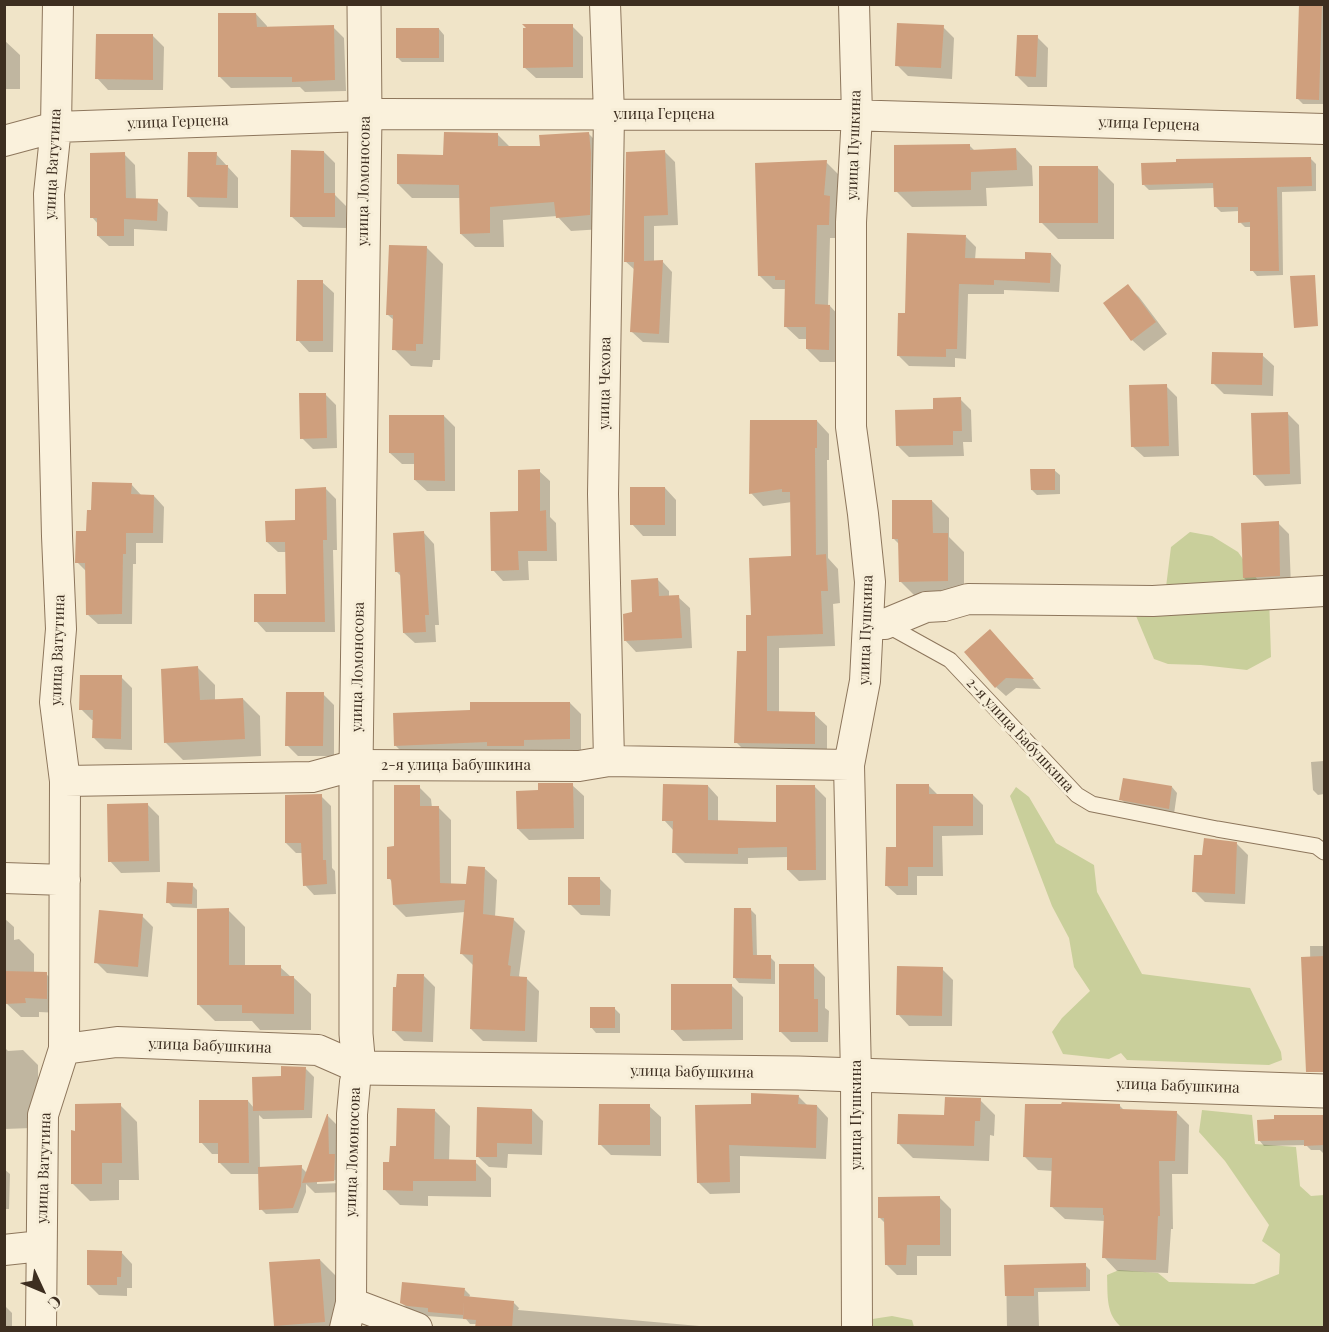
<!DOCTYPE html>
<html>
<head>
<meta charset="utf-8">
<style>
	body { margin:0 }
	#map { position:relative; width:1329px; height:1332px; overflow:hidden; background:#f0e4c8; font-family:"Playfair Display",serif }
	canvas { display:block }
	.frame { position:absolute; inset:0; border:6px solid #3d2e20; pointer-events:none }
	.north { position:absolute; left:12px; top:1260px; width:60px; height:60px; -webkit-text-stroke:4px #f7eed8; paint-order:stroke; rotate:134deg; font-size:16px; font-weight:700; line-height:24px; text-align:center; color:#3d2e20 }
	.north::after { content:''; display:block; margin:auto; width:21px; height:27px; background:#3d2e20; clip-path:polygon(50% 0,100% 100%,50% 72%,0 100%) }
</style>
</head>
<body>
<div id="map">
<canvas width="1329" height="1332"></canvas>
<div class="frame"></div>
<div class="north">С</div>
</div>
<script>
const context = document.querySelector('canvas').getContext('2d');
context.lineJoin = 'round';
function fill(path, color) { context.fillStyle = color; context.fill(path, 'evenodd'); }
function trace(path, color, width, dash) { context.strokeStyle = color; context.lineWidth = width; context.lineCap = dash ? 'butt' : 'round'; context.setLineDash(dash || []); context.stroke(path); }
function drawText(font, color, halo, rows, align = 'center') {
  context.font = font + ' "Playfair Display",serif'; context.lineWidth = 6; context.setLineDash([]); context.textBaseline = 'middle'; context.strokeStyle = halo; context.fillStyle = color; for (const [text, x, y, turn = 0] of rows) {
    context.save(); context.translate(x, y); context.rotate((+turn || 0) * Math.PI / 180); context.textAlign = isNaN(turn) ? turn : align; if (halo) context.strokeText(text, 0, 0); context.fillText(text, 0, 0); context.restore();
  }
}
const green = new Path2D(`
	M1190,532L1212,536L1238,552L1269,596L1271,657L1247,670L1201,665L1168,664L1154,659L1134,611L1166,587L1171,547Z
	M1016,787L1029,797L1056,843L1094,865L1097,892L1142,974L1250,988L1281,1052L1282,1060L1269,1065L1127,1060L1121,1053L1109,1059L1063,1054L1052,1032L1062,1018L1090,991L1074,967L1069,938L1052,906L1010,796Z
	M1202,1110L1252,1115L1255,1144L1296,1147L1300,1186L1311,1196L1324,1195V1327L1123,1328C1105,1316 1108,1294 1107,1275L1119,1270L1158,1273L1169,1282L1254,1284L1279,1274L1280,1254L1262,1241L1269,1225L1225,1161L1199,1132Z
	M892,1316L912,1320L914,1327H867L866,1320Z`);
const shadow = new Path2D(`
	M1301,4H1324L1323,104H1303L1297,98Z
	M256,14L267,26V28L333,27L344,38L346,91L305,92L300,87L231,88L220,77Z
	M572,26L583,37V78H536L524,67Z
	M943,27L954,38L952,79L908,76L897,65Z
	M439,29L444,35V62H402L397,57Z
	M153,36L164,47L163,90H108L97,78Z
	M1037,37L1048,48L1047,87H1028L1017,76Z
	M4,40L20,55V89H4Z
	M588,133L602,147L603,229L571,231L557,216L503,220L504,247H475L461,234L460,198H412L398,184L445,157L497,134L510,147H541Z
	M969,145L975,151L1016,149L1032,166L1033,186L986,188L987,206L912,207L896,191Z
	M324,152L335,163V195L346,206V228L303,227L291,216Z
	M665,152L675,162L678,225L654,226V262L662,261L672,272L669,343L643,342L632,332L635,270L625,261Z
	M124,154L135,165L136,200L157,201L168,212L167,231L134,229V246H109L98,236V224L92,217Z
	M216,154L238,178V208L199,207L188,196Z
	M1310,158L1316,164V191L1282,192L1283,275L1257,276L1252,270L1251,227H1245L1240,222L1239,211L1221,212L1215,206V188L1149,190L1144,185Z
	M826,162L839,175L837,205L842,210L841,238H830L828,306H830L843,320L841,362H820L807,349V339H799L785,326V289H773L760,276Z
	M1097,167L1114,184V239H1058L1041,222Z
	M966,237L976,247L975,260L1026,261L1051,254L1061,265L1059,292L1004,290V294H968L966,359L955,358V367L909,366L898,355L906,315Z
	M426,247L443,264L440,360H433L432,367L411,366L394,349L395,321L388,315Z
	M322,282L334,293L333,352H309L298,340Z
	M1128,286L1139,297L1167,334L1144,351L1132,340Z
	M1262,355L1274,366L1273,396L1224,394L1213,383Z
	M1166,386L1177,397L1179,456L1144,457L1132,446Z
	M325,394L336,405L337,448L313,449L302,438Z
	M960,399L971,410L972,442H963L964,456L909,457L898,446L935,411Z
	M1288,414L1299,425L1301,484L1265,486L1254,474Z
	M444,416L455,427V491H427L415,480V464H402L390,453Z
	M817,421L829,434V460H827L828,558L838,569L840,603L833,604L835,646L779,648V713L814,714L827,726V756L749,755L736,742L753,616L792,557V502L763,506L751,493Z
	M1054,470L1060,475V494L1037,495L1032,490Z
	M539,471L550,481V517L556,523L557,561H528L529,580L503,581L493,570Z
	M131,484L141,495L154,496L164,507L163,543H136V564H133L132,624H98L87,614V572L77,562L88,533Z
	M665,488L676,500V536H643L632,524Z
	M326,489L336,499L337,550H333L335,632H266L256,621L288,596L287,552H278L267,542L297,522Z
	M932,501L949,518V537L964,552V597L917,598L900,581V545L894,539Z
	M1278,523L1289,534L1291,587L1256,589L1244,578Z
	M424,533L434,544L439,625H435L436,642L415,643L404,633L402,577L396,571Z
	M658,580L669,591V597H678L690,608L692,648L636,652L625,640L634,614Z
	M1000,641L1041,689L1016,688L1006,696L996,687Z
	M198,668L215,685V701L243,699L260,716L261,756L183,760L166,743Z
	M121,677L132,688V750L105,749L94,738V720H92L81,709Z
	M323,694L334,705V756H298L287,745Z
	M570,703L581,714V750H534V757H407L395,745L471,711Z
	M1324,761V794L1318,795L1313,790L1311,762Z
	M572,785L584,796V839L529,840L518,829L540,792Z
	M928,785L938,795H973L983,805V835L942,836L943,876H917V895H897L887,886Z
	M708,786L718,797V822L778,824L815,787L826,798V880L799,881L788,870V857L748,858V864L685,863L674,852V831L664,820Z
	M419,787L431,799L432,808H439L451,820V885H468L484,868L497,880L495,917L513,919L525,931L519,976L521,978L527,979L539,991L537,1042L483,1041L471,1029L474,966L461,953L465,912L406,917L394,905L392,882L389,878L396,848Z
	M1172,787L1177,793L1174,814L1126,804L1121,799Z
	M321,796L331,806L332,868L335,871L336,894L314,895L305,885L303,853H296L286,843Z
	M148,805L159,816L160,872L121,873L110,861Z
	M1237,844L1248,855L1245,904L1205,902L1194,891L1204,857Z
	M599,878L611,890L610,916L581,915L570,904Z
	M192,885L197,890V908L173,907L168,902Z
	M750,909L756,915L757,957H770L775,962V984L739,983L734,977Z
	M228,910L245,927V967H280L291,977H293L311,994V1030H260L252,1021H215L198,1004Z
	M142,916L153,927L148,977L107,973L96,962Z
	M4,918L14,927V940L19,939L34,954V974H46L61,988V1013L39,1012V1017H21L6,1003L4,992Z
	M1310,946H1324V1055L1312,1056Z
	M814,966L825,977V1008L829,1011L828,1042H791L780,1031Z
	M942,969L953,980L952,1026H909L898,1014Z
	M424,976L435,987L433,1042L404,1041L393,1030Z
	M731,985L743,997V1040L683,1041L672,1029Z
	M615,1009L620,1014V1033H596L591,1027Z
	M4,1047L8,1051L23,1050L38,1065V1105L32,1128L4,1129Z
	M305,1068L314,1077L312,1118L263,1119L259,1115L260,1168L301,1167L307,1173L328,1116L339,1127L345,1192L315,1193L306,1184V1192L298,1213L266,1214L261,1209L259,1174H231L220,1163V1154H212L201,1142L248,1101L254,1108L283,1078ZM342,1180V1183L317,1184V1181Z
	M798,1096L808,1106H817L828,1118L826,1159L740,1156V1193L710,1194L698,1182L752,1105Z
	M980,1100L995,1115L994,1136L990,1135L989,1161L913,1158L898,1143Z
	M120,1105L137,1122L139,1180H119V1200L90,1201L73,1184L77,1132Z
	M1119,1105L1125,1111L1176,1112L1189,1125L1188,1174H1172L1173,1229H1171L1168,1273L1117,1271L1104,1257L1105,1221L1065,1219L1051,1206L1053,1171L1038,1170L1025,1157L1063,1106Z
	M649,1106L661,1117V1156L611,1155L600,1144Z
	M532,1110L543,1121L542,1155L508,1154L507,1168L489,1167L477,1156Z
	M435,1111L450,1126L449,1161L475,1162L491,1178V1197L428,1196V1206L400,1205L384,1189L390,1164L397,1148Z
	M1276,1117H1324V1154L1320,1150H1311L1306,1145L1264,1146L1259,1140L1276,1121Z
	M4,1169L10,1174L9,1209H4Z
	M940,1198L951,1209V1256H917V1275H897L886,1264V1224L879,1217Z
	M121,1252L132,1264V1288H127V1296L99,1295L88,1284Z
	M320,1260L337,1277L341,1328H277L275,1325Z
	M1085,1265L1090,1270V1291L1038,1292L1039,1328H1007L1006,1266Z
	M465,1290L470,1295L469,1298L513,1302L519,1308L518,1310L722,1328H478L477,1324H470L466,1319L427,1316L407,1308L402,1303Z
	M4,1305L12,1313V1328H4Z`);
const building = new Path2D(`
	M1299,4H1322L1319,100L1296,99Z
	M218,13H256L257,27L334,25L335,80L292,82V77H218Z
	M897,23L944,25L941,68L895,66Z
	M522,24H573V67L523,68V28H526Z
	M396,28H439V58H396Z
	M96,34H153V80L95,79Z
	M1017,35H1038L1036,77L1015,76Z
	M444,132L498,133V146H540L539,135L589,132L591,153L590,215L556,218L554,202L490,207V233L460,234L459,185L397,184V154L443,155Z
	M970,144V150L1016,148L1017,170L971,172V190L894,192V145Z
	M291,150L324,151V193H335V217H290Z
	M665,150L668,215L644,216V261L663,260L659,334L630,332L634,262H624L626,152Z
	M125,152L126,198L158,199L157,221L124,219V236H97V218H90V153Z
	M188,152H217L216,165H228L227,198L187,197Z
	M1311,157L1312,186L1277,187L1279,271H1250V222L1238,223V207H1214L1213,183L1142,185L1141,163L1176,162V159Z
	M827,160L824,195L830,196L829,225H817L815,304L830,305L829,350L806,349V327H784L785,280H775V276H758L755,163Z
	M1039,166H1098V223H1039Z
	M907,233L966,235L965,258L1025,259V252L1051,253L1050,283L994,280V285L959,284L957,349H946V357L897,356L898,313H905Z
	M389,245L427,246L423,344H416V351L392,350L393,315H386Z
	M1315,275L1318,326L1294,328L1290,276Z
	M297,280H323V341H296Z
	M1128,284L1156,322L1131,341L1103,303Z
	M1212,352L1263,353L1262,385L1211,384Z
	M1167,384L1169,446L1131,447L1129,385Z
	M299,393H326L327,438L300,439Z
	M961,397L962,431H953V445L896,446L895,410L933,409V398Z
	M1288,412L1290,474L1253,475L1251,413Z
	M389,415H444L445,481L414,480V453H389Z
	M750,420H817V448H815L816,555L826,554L828,591H821L823,634L767,636V711L815,712V744L734,743L737,651H746V615H751L749,558L791,556L790,492H782V489L749,494Z
	M540,469V511L546,510L547,551H518L519,570L491,571L490,512L518,511V470Z
	M1030,469H1055V490H1031Z
	M92,482L132,483L131,494L154,495L153,533H126V554H123L122,614L86,615L85,563H75L76,531H86L87,510H91Z
	M326,487L327,540H323L325,622H254V594H286L285,542H266L265,521L295,520V489Z
	M630,487H665V525H630Z
	M892,500H932L933,533H948V581L899,582L898,539H892Z
	M1279,521L1280,576L1243,578L1241,523Z
	M424,531L429,615H425L426,632L403,633L400,572H395L393,533Z
	M658,578L659,596L679,595L682,638L624,641L623,614L632,612L631,580Z
	M990,629L1034,679L1006,678L995,688L964,652Z
	M198,666L200,700L243,698L245,739L164,743L161,669Z
	M80,675H122L121,739L92,738L93,710H79Z
	M286,692H324L323,746H285Z
	M470,702H570V739L524,740V746H487V742L394,746L393,713L470,710Z
	M1123,778L1172,786L1169,809L1119,800Z
	M538,783H573L574,828L517,829L516,791L538,790Z
	M663,784L708,785V820L776,822V785H815L816,870H787V847L738,848V854L672,853L673,821H662Z
	M896,784H929V794H973V826H933V867H908V886H885L886,847H896Z
	M394,785H420V806H439L440,883L466,884L468,866L485,867L483,914L514,918L508,965L511,966L510,976L527,977L525,1031L470,1029L473,955L460,954L465,900L393,905L391,879H387V847L394,846Z
	M322,794L323,860H326L327,884L303,886L301,843H285V795Z
	M148,803L149,861L108,862L107,804Z
	M1204,838L1237,842L1235,894L1192,892L1194,855H1202Z
	M568,877H600V905H568Z
	M167,882L193,883L192,904L166,903Z
	M229,908V965H281V976H294V1014L242,1013V1005H197V909Z
	M734,908H751L753,955H771V979L733,978Z
	M99,910L143,914L138,967L94,963Z
	M1324,956V1072H1306L1301,957Z
	M779,964H814V999H818V1032H779Z
	M897,966L943,967L942,1016L896,1015Z
	M4,971L47,972V999L25,998L26,1003L4,1004Z
	M397,974H424L422,1032L392,1031L393,987H396Z
	M671,984H732V1029L671,1030Z
	M590,1007H615V1028H590Z
	M281,1066L306,1067L304,1110L253,1111L252,1077L281,1076Z
	M751,1093L799,1095L798,1104L817,1105L816,1148L729,1145L730,1182L697,1183L695,1105L751,1104Z
	M945,1097L981,1098L980,1121H975L974,1146L897,1144L898,1114L944,1115Z
	M199,1100H248L249,1163H218V1143H199Z
	M1062,1102L1120,1104V1109L1177,1111L1175,1161H1159L1160,1216H1158L1156,1260L1102,1258L1104,1215H1103V1208L1050,1207L1052,1158L1023,1157L1025,1104H1061Z
	M121,1103L122,1163H102V1184H71V1130L75,1131V1104Z
	M599,1104H650V1145H598Z
	M477,1107L532,1109V1144L497,1143V1157H476Z
	M397,1108L435,1109L434,1159L476,1160V1181H413V1191L383,1190V1162H389L390,1146H396Z
	M327,1114H328L329,1154H335L334,1181L302,1183Z
	M1274,1115H1324V1145L1304,1146V1140L1258,1141L1257,1120L1274,1119Z
	M302,1165L301,1186L293,1208L259,1210L258,1167Z
	M940,1196V1245H907L906,1265H885L884,1218H878V1197Z
	M87,1250L122,1251L121,1277H117V1285H87Z
	M320,1259L325,1322L274,1326L269,1262Z
	M1086,1263V1287L1034,1288V1296H1005L1004,1265Z
	M402,1282L465,1288L464,1296L514,1301L512,1328H475L476,1320L463,1319L464,1302L463,1315L428,1312V1308L407,1306L400,1303Z`);
const service = new Path2D(`
	M885,624L950,660L1077,795L1092,804L1217,829L1316,846L1324,852`);
const minor = new Path2D(`
	M605,4L609,114L603,494L609,761
	M854,4L857,115L851,222V427L863,514L870,582L865,681L849,765L856,1075L857,1328
	M4,141L56,127L365,116L380,114L846,115L1324,129
	M885,624L926,607L944,606L968,599L1153,601L1324,591
	M65,781L312,777L356,765L579,766L609,761L849,765
	M4,878L65,880
	M64,1049L117,1042L318,1050L359,1068L355,1082L352,1114L351,1303L345,1328
	M4,1250L41,1246
	M351,1303L417,1328
	M41,1328L43,1115L64,1049L65,781L55,702L61,629L57,536L49,194L56,127L58,4`);
const tertiary = new Path2D(`
	M364,4L365,116L356,765V1034L359,1068L798,1073L1324,1091`);
const streetNames = [
	["улица Герцена",664,114],
	["улица Герцена",178,122,-2],
	["улица Герцена",1149,124,2],
	["улица Пушкина",854,145,-88],
	["улица Ватутина",53,164,-87],
	["улица Ломоносова",364,181,-89],
	["улица Чехова",605,383,-89],
	["улица Пушкина",866,630,-88],
	["улица Ватутина",58,650,-88],
	["улица Ломоносова",358,667,-89],
	["2-я улица Бабушкина",1020,735,47],
	["2-я улица Бабушкина",456,765],
	["улица Бабушкина",210,1046,2],
	["улица Бабушкина",692,1072,1],
	["улица Бабушкина",1178,1086,2],
	["улица Пушкина",856,1115,-90],
	["улица Ломоносова",353,1152,-88],
	["улица Ватутина",44,1168,-88]
];
fill(green, '#c9cf9b');
fill(shadow, '#0003');
fill(building, '#cf9f7d');
trace(service, '#8d765c', 17);
trace(minor, '#8d765c', 32);
trace(tertiary, '#8d765c', 35);
trace(service, '#faf1dc', 15);
trace(minor, '#faf1dc', 30);
trace(tertiary, '#faf1dc', 33);
drawText('15px', '#3d2e20', '#f7eed8', streetNames);
</script>
</body>
</html>
